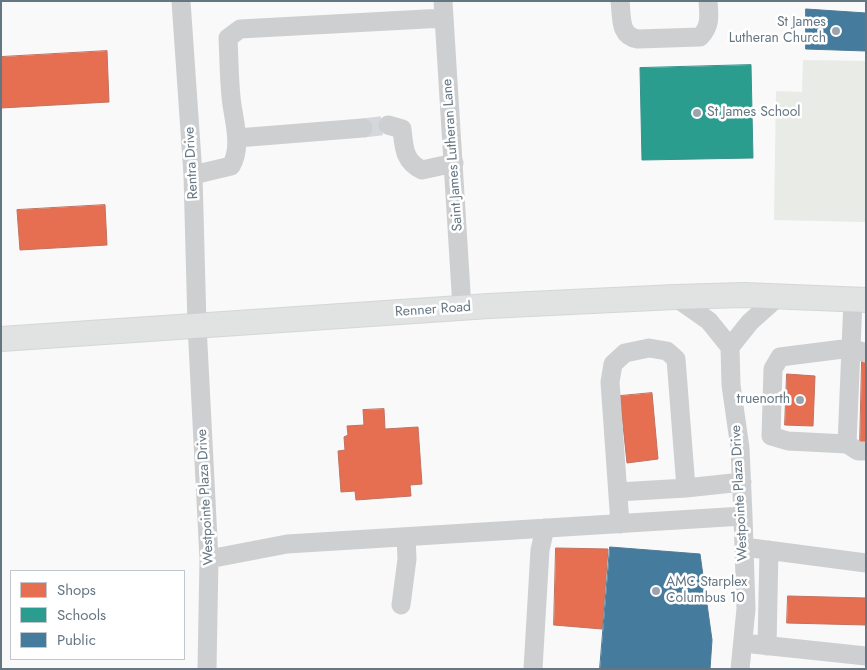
<!DOCTYPE html>
<html>
<head>
<meta charset="utf-8">
<style>
	body { margin:0 }
	#map { position:relative; width:867px; height:670px; overflow:hidden; background:#f9f9f9; font-family:Jost,sans-serif }
	canvas { display:block }
	.frame { position:absolute; inset:0; border:2px solid #657683; pointer-events:none }
	.legend { position:absolute; left:10px; top:570px; width:175px; height:90px; box-sizing:border-box; background:#fff; border:1px solid #c1c8cd; margin:0; padding:6px 9px; list-style:none; font-size:15px; color:#657683 }
	.legend li { display:flex; align-items:center; gap:10px; height:25px }
	.legend b { width:25px; border:1px solid #c1c8cd }
</style>
</head>
<body>
<div id="map">
<canvas width="867" height="670"></canvas>
<div class="frame"></div>
<ul class="legend">
<li><b style="height:14px;background:#e76f51"></b>Shops</li>
<li><b style="height:14px;background:#2a9d8f"></b>Schools</li>
<li><b style="height:14px;background:#457b9d"></b>Public</li>
</ul>
</div>
<script>
const context = document.querySelector('canvas').getContext('2d');
context.lineJoin = 'round';
function fill(path, color) { context.fillStyle = color; context.fill(path, 'evenodd'); }
function trace(path, color, width, dash) { context.strokeStyle = color; context.lineWidth = width; context.lineCap = dash ? 'butt' : 'round'; context.setLineDash(dash || []); context.stroke(path); }
function drawText(font, color, halo, rows, align = 'center') {
  context.font = font + ' Jost,sans-serif'; context.lineWidth = 5; context.setLineDash([]); context.textBaseline = 'middle'; context.strokeStyle = halo; context.fillStyle = color; for (const [text, x, y, turn = 0] of rows) {
    context.save(); context.translate(x, y); context.rotate((+turn || 0) * Math.PI / 180); context.textAlign = isNaN(turn) ? turn : align; if (halo) context.strokeText(text, 0, 0); context.fillText(text, 0, 0); context.restore();
  }
}
const green = new Path2D(`
	M803,60L866,61V222L774,220L776,91L802,92Z`);
const shops = new Path2D(`
	M107,51L109,102L1,108V57Z
	M105,205L107,245L20,250L17,210Z
	M862,361H866V445H860Z
	M787,374L815,376L813,426L785,425Z
	M652,393L658,459L627,463L620,396Z
	M384,409L385,429L418,427L422,484L410,485L411,496L356,500L355,491L341,492L338,451L345,450L344,437L348,435L347,426L364,425L363,410Z
	M556,548L608,549L602,629L554,625Z
	M788,596L866,598V625L787,623Z`);
const schools = new Path2D(`
	M751,65L753,158L642,160L640,68Z`);
const public = new Path2D(`
	M806,9L866,13V51L806,49Z
	M610,547L700,554L712,640L710,669H600Z`);
const minorTunnel = new Path2D(`
	M363,128L388,125`);
const minor = new Path2D(`
	M181,1L193,175L197,325L209,559L207,669
	M443,1L462,308
	M620,1C622,18 619,36 638,39L700,37C711,26 709,16 708,1
	M388,125L402,129C404,148 404,161 422,170L454,163
	M237,138L363,128
	M193,175L231,166C243,146 233,119 231,97C229,77 229,57 228,38L240,29L444,18
	M675,297L709,321L730,347
	M853,300L851,348L866,353
	M730,347L731,385L740,448L743,516L746,609L740,669
	M730,347L750,322L778,297
	M851,348L847,444L788,441L771,436L773,369L780,357Z
	M847,444L858,451H866
	M618,492L686,488
	M620,524L610,382L613,364L625,353L649,348L667,351L676,359L686,488L742,482
	M744,547L866,563
	M209,559L287,544L743,516
	M401,605L407,559L406,537
	M743,643L866,656
	M767,646L769,550
	M533,669L540,550L545,528`);
const major = new Path2D(`
	M1,339L489,306L675,297L744,295L866,300`);
const markers = [
	[836,31,5,"#99a4ac"],
	[697,113,5,"#99a4ac"],
	[800,400,5,"#99a4ac"],
	[656,591,5,"#99a4ac"]
];
const poiNames = [
	["St James",826,23],
	["Lutheran Church",826,39],
	["St James School",707,113,"left"],
	["truenorth",790,400],
	["AMC Starplex",666,583,"left"],
	["Columbus 10",666,599,"left"]
];
const streetNames = [
	["Saint James Lutheran Lane",453,155,-94],
	["Rentra Drive",192,163,-93],
	["Renner Road",433,310,-4],
	["Westpointe Plaza Drive",740,493,-93],
	["Westpointe Plaza Drive",206,497,-93]
];
fill(green, '#e8ebe6');
fill(shops, '#e76f51');
trace(shops, '#c07160', 1);
fill(schools, '#2a9d8f');
trace(schools, '#3c918b', 1);
fill(public, '#457b9d');
trace(public, '#4f7a95', 1);
trace(minorTunnel, '#d4d8dc', 19, [19, 9]);
trace(major, '#d5d6d7', 26);
trace(minor, '#cecfd0', 19);
trace(major, '#e1e2e2', 24);
for (const [x, y, r, color] of markers) { const dot = new Path2D(); dot.arc(x, y, r, 0, 2 * Math.PI); context.fillStyle = color; context.fill(dot); trace(dot, '#fff', 2); }
drawText('14px', '#657683', '#fff', poiNames, 'right');
drawText('14px', '#657683', '#fff', streetNames);
</script>
</body>
</html>
